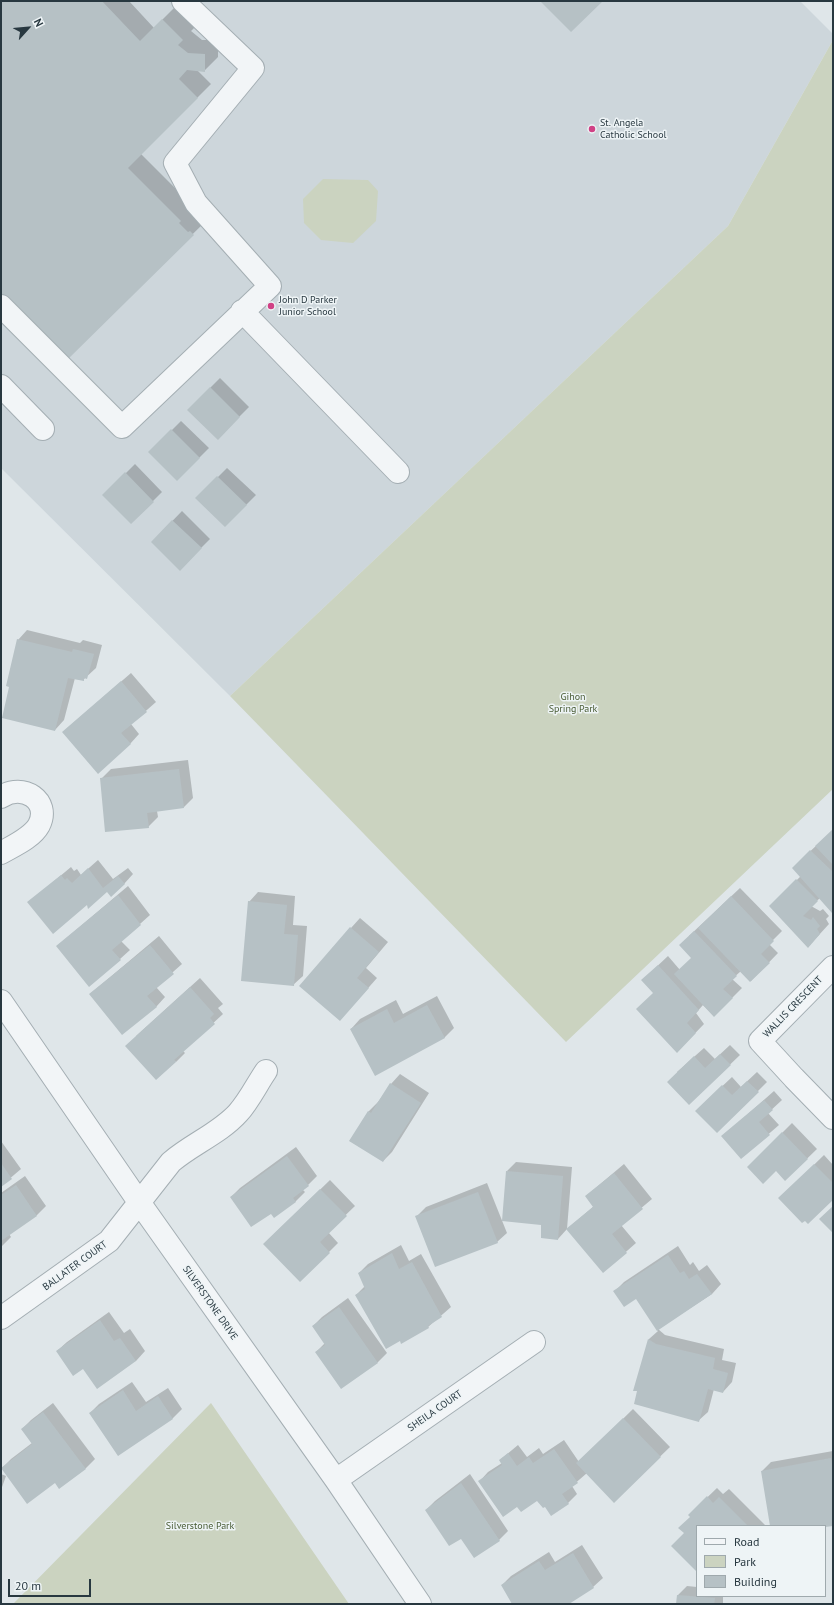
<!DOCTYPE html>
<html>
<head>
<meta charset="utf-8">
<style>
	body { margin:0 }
	#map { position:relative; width:834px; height:1605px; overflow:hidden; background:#dfe6e9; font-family:"PT Sans",sans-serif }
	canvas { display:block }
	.frame { position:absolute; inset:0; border:2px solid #283840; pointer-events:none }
	.legend { position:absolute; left:696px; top:1525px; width:130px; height:72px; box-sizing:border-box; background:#eef4f6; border:1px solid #9fa9ad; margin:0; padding:5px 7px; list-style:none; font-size:12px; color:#283840 }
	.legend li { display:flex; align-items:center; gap:8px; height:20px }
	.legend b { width:20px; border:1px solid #9fa9ad }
	.north { position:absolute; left:8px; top:8px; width:40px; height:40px; -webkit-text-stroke:3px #eef4f6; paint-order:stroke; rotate:63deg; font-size:11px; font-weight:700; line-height:16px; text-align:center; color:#283840 }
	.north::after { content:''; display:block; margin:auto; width:14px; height:18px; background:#283840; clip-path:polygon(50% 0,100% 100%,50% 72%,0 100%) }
	.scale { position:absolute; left:8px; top:1579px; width:83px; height:18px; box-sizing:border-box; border:2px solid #283840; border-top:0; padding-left:5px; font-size:12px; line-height:14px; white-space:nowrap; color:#283840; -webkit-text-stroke:3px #eef4f6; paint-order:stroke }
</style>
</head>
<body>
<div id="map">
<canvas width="834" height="1605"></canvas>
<div class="frame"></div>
<ul class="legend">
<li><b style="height:5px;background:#f2f5f7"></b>Road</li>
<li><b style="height:11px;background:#cbd3c0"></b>Park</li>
<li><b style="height:11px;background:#b6c1c5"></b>Building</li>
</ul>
<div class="north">N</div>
<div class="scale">20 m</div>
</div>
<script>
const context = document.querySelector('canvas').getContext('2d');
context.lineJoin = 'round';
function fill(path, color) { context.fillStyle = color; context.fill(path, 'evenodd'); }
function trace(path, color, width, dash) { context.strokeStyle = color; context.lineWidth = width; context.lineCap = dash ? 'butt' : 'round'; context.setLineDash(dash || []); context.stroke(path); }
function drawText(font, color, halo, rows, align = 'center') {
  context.font = font + ' "PT Sans",sans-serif'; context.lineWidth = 3; context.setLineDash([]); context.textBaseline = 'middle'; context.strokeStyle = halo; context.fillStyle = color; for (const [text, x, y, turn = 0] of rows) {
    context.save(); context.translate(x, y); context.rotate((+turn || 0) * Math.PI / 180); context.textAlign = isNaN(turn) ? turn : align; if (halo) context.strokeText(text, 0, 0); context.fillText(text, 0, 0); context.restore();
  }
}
const built = new Path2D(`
	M1,1H800L833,34V40L728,226L230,696L1,468Z`);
const green = new Path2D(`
	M833,40V789L566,1042L230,696L728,226Z
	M323,179L368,180L378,191L376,221L353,243L321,240L304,223L303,199Z
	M211,1403L349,1604H13Z`);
const shadow = new Path2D(`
	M1,1H129L154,28L176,6L196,26L191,31L202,40H218V57L204,71L197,70L211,84L141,154L207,220L65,360L1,294Z
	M220,378L249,407L218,438L188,410Z
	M181,421L209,448L177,480L150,452Z
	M135,464L162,492L131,523L104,495Z
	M227,468L256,495L225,526L197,498Z
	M182,511L210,539L180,569L152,542Z
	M27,630L80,643L83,640L102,645L96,668L83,680L75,678L64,720L55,730L10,687L18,640Z
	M131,673L156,702L131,724L139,734L130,744L63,732Z
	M188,760L193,798L184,807L157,811L158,817L148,827L101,779L111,769Z
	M833,830V911H832L820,898L811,906L820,911L823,909L829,916L826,919L829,924L808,947L770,906L801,876L803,858Z
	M98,860L113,879L128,868L133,874L124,884L107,891L88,903L29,902L71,867L74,871L77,869L81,875Z
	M128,886L150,915L121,941L130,950L120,959L57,946Z
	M740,888L782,931L769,944L778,953L751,981L741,971L732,979L742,988L714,1016L703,1005L696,1013L704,1024L677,1052L654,993L652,971L668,956L680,970L692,958L689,936Z
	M258,892L295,896L293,925L307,926L303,976L293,985L249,902Z
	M360,918L388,942L366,968L377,978L340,1020L351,928Z
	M159,936L182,964L156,987L165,997L156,1007L90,994Z
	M200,978L223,1004L218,1008L223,1014L183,1051L185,1053L176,1062L136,1036Z
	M437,996L454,1028L444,1038L351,1029L360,1019L396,1000L403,1014Z
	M730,1045L740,1055L689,1104L677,1072L704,1048L715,1059Z
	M757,1072L767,1082L717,1132L696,1111L732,1077L741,1087Z
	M400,1074L429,1093L392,1152L383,1161L350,1141L369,1111L378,1102L391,1084Z
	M774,1091L782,1100L768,1113L779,1125L741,1158L723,1136Z
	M792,1123L817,1149L785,1180L776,1170L748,1167Z
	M1,1141L21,1169L1,1186Z
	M296,1147L317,1176L303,1190L305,1192L295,1202L271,1212L231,1197L240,1188Z
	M824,1155L833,1165V1198L805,1220L780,1198Z
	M516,1162L572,1167L567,1229L594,1206L586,1196L624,1164L652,1199L621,1225L636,1243L603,1272L567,1229L558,1239L543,1224L507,1171Z
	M25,1176L46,1206L37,1215L9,1234L11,1237L1,1247V1193Z
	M330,1180L355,1206L328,1232L338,1243L300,1281L264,1244Z
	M487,1183L507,1233L497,1242L417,1216L426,1207Z
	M401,1245L409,1261L421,1254L451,1307L428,1327L356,1295L365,1286L359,1273L368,1264Z
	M678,1246L690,1265L693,1262L699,1271L707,1265L721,1284L712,1294L658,1329L665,1335L724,1349L722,1360L736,1363L732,1382L723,1392L714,1389L708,1412L698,1421L635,1390L649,1339L658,1331L636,1298L614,1292L624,1282Z
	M348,1298L387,1353L378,1362L341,1388L316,1352L325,1343L313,1326L322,1317Z
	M109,1312L124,1333L130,1329L145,1351L136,1361L84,1368L57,1351L67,1342Z
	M132,1382L146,1402L168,1388L182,1409L173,1418L118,1455L90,1413L99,1404Z
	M53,1403L95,1459L86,1468L59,1488L55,1482L2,1468L11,1459L32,1443L22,1429L31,1420Z
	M633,1409L670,1447L614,1501L587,1473L572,1486L577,1494L568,1503L546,1505L537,1500L517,1506L479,1482L488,1472L502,1463L500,1460L518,1445L527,1457L539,1448L543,1454L564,1440L579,1462Z
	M833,1451V1525L825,1526H771L762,1471L771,1462Z
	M1,1474L6,1476L1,1490Z
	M470,1474L508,1531L499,1540L461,1537L426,1510L435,1501Z
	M717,1488L723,1494L729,1489L766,1526H697V1571L685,1533L691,1517L689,1515Z
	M582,1545L603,1578L593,1587L567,1604H513L502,1585L511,1576L549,1552L555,1562Z
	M687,1586L697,1587V1596H723V1603L730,1604H677L678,1595Z`);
const building = new Path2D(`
	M1,1H102L140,41L162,19L183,40L178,45L188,53L205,54V72L187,70L179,79L198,98L128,168L181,221L179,223L188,232L190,231L194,235L65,362L1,295Z
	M540,1H603L571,32Z
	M210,387L240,417L218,440L187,410Z
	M171,429L200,458L177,481L148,452Z
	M125,472L154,502L131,524L102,495Z
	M217,476L247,505L225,527L195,498Z
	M172,520L202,548L180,571L151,542Z
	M17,639L72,652L73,649L94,654L87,679L84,678V681L68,678L55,731L2,718L9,687L6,686Z
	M121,681L147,712L121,733L131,744L98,774L62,732Z
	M179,769L184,808L147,813L149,828L105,832L100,778Z
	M833,829V865L815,846Z
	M810,850L833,872L832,913L792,868Z
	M88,868L103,888L118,876L125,884L111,897L107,892L88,909L87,905L53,934L27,902L61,875L65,880L67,878L72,883Z
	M796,879L818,901L803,916L811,920L813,917L820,926L817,929L820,934L808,948L769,906Z
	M118,895L141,925L112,950L121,960L89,987L56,946Z
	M731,896L774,941L761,954L770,963L750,982L698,928Z
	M248,901L287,905L284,934L298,935L294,986L241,981Z
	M350,927L379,952L357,978L369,988L340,1021L299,986Z
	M694,931L737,976L723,989L733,998L714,1017L674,974L691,958L679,945Z
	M150,945L174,974L147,996L157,1007L122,1035L89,994Z
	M658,965L699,1010L687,1023L696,1033L677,1053L636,1009L653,993L641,980Z
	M190,987L214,1014L210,1018L215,1024L174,1060L176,1062L156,1080L125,1046Z
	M427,1005L445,1038L375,1076L350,1029L387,1009L394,1023Z
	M720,1054L731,1065L689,1105L667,1082L694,1056L705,1068Z
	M747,1081L759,1092L717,1133L695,1111L722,1085L732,1095Z
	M390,1083L421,1103L383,1162L349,1141L368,1111L371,1113Z
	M764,1100L773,1110L759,1122L770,1135L741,1159L721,1136Z
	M782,1132L808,1159L785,1181L776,1171L763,1184L747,1167Z
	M287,1156L309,1186L293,1198L296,1202L274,1218L271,1214L251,1227L230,1197Z
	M1,1163L12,1179L1,1187Z
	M814,1164L833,1183V1200L808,1224L805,1221L802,1223L778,1198Z
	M506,1171L563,1176L558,1240L541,1238V1225L502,1221Z
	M614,1173L643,1209L612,1234L627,1253L603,1273L566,1229L593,1207L585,1196Z
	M16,1185L37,1216L1,1241V1195Z
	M320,1189L347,1216L320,1242L330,1253L300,1282L263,1244Z
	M478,1192L498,1243L435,1267L415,1216Z
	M833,1206V1233L819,1219Z
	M392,1253L399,1269L412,1262L442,1317L428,1326L429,1328L401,1344L400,1341L386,1349L355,1295L365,1289L358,1273Z
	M668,1255L680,1273L684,1271L689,1279L697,1274L712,1294L657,1331L636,1299L624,1307L613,1291Z
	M339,1307L378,1363L341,1389L315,1352L325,1345L312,1326Z
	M100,1320L114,1341L120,1338L136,1361L97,1389L83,1369L73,1376L56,1351Z
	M648,1339L656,1344L715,1358L713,1369L728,1373L723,1393L708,1389L699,1422L634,1404L637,1391H633Z
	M123,1390L136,1411L158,1396L173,1419L118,1456L89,1413Z
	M43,1412L86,1469L59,1489L55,1483L27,1504L1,1468L32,1444L21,1429Z
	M623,1418L661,1457L614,1503L576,1463Z
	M554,1449L578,1483L562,1494L569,1504L551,1516L545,1507L543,1508L537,1501L521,1512L517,1507L503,1517L478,1481L502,1465L499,1460L508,1453L517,1466L529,1457L533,1463Z
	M831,1458L833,1471V1526L825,1527V1526H770L761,1471Z
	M461,1483L500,1541L474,1558L461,1539L449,1546L425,1510Z
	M707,1496L713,1503L719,1497L748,1526H697V1572L671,1546L684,1533L678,1528L690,1517L688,1515Z
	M573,1553L594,1588L569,1604H512L501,1585L539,1561L545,1570Z
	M677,1595L715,1598L714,1604H676Z`);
const minor = new Path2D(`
	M1,306L122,427L270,286L196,203L175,163L253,68L183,1
	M242,311L398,472
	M1,386L43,429
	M1,797C23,782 51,801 39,825C32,838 13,846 1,853
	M833,967L760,1041L794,1078L833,1118
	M1,1001L139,1202L336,1480L420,1604
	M1,1318L109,1241L171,1162C192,1144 220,1133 238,1113C249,1101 257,1084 266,1071
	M336,1480L534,1342`);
const markers = [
	[592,129,4,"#d04185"],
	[271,306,4,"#d04185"]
];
const poiNames = [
	["St. Angela",600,123],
	["Catholic School",600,135],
	["John D Parker",279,300],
	["Junior School",279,312]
];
const parkNames = [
	["Gihon",573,697],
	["Spring Park",573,709],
	["Silverstone Park",200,1526]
];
const streetNames = [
	["WALLIS CRESCENT",793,1007,-46],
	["BALLATER COURT",75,1266,-36],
	["SILVERSTONE DRIVE",210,1303,55],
	["SHEILA COURT",435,1411,-35]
];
fill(built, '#cdd6db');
fill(green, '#cbd3c0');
fill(shadow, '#0003');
fill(building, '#b6c1c5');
trace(minor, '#a4aeb3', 24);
trace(minor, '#f2f5f7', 22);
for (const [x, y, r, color] of markers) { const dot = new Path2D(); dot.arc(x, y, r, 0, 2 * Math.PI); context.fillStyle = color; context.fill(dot); trace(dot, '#eef4f6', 1.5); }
drawText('10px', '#283840', '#eef4f6', poiNames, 'left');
drawText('10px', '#495c35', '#eef4f6', parkNames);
drawText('10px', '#283840', '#eef4f6', streetNames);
</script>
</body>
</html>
